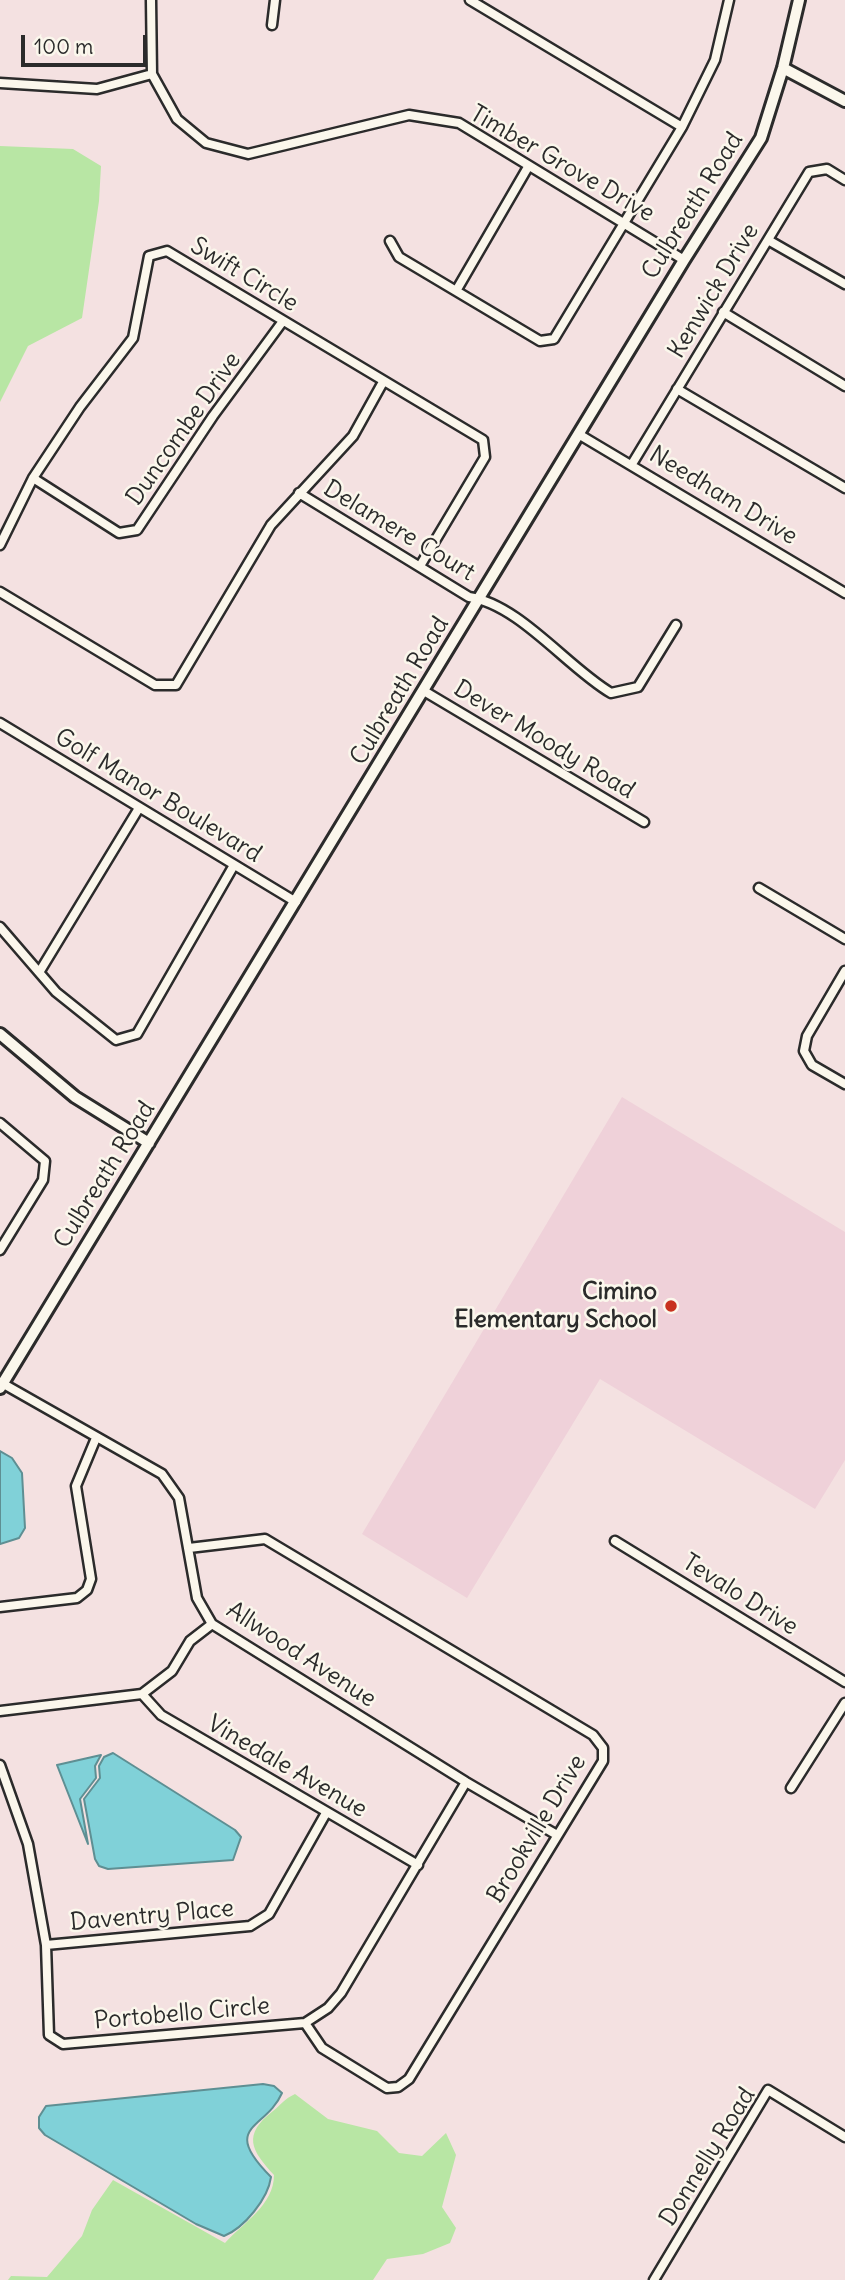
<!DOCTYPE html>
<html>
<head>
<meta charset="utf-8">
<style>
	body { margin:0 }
	#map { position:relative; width:845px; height:2280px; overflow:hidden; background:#f4e1e1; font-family:Delius,sans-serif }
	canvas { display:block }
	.scale { position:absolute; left:21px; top:35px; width:126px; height:32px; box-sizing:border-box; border:4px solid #2b2b2b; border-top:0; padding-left:9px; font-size:21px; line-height:24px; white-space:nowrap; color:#2b2b2b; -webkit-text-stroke:5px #fbf7ec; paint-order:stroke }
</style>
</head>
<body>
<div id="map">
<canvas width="845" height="2280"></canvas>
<div class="scale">100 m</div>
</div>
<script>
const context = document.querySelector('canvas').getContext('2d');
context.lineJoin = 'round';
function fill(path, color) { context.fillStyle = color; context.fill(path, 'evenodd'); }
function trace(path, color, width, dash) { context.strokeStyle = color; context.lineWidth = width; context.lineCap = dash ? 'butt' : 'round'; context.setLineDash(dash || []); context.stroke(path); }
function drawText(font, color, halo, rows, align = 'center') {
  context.font = font + ' Delius,sans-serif'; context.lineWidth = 5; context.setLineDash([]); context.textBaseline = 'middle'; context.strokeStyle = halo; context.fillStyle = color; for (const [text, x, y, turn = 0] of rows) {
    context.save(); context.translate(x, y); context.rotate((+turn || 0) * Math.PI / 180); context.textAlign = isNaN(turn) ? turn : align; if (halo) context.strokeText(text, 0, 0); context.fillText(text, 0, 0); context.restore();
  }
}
const built = new Path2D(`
	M622,1097L845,1232V1460L815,1509L600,1379L467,1598L362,1534Z`);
const green = new Path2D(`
	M0,146L73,149L101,166L99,201L82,318L28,346L0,402Z
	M295,2094L328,2119L377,2131L399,2153L422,2156L446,2133L456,2155L442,2207L456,2228L450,2243L423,2254L387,2259L373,2280H8L11,2276L47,2277L82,2236L92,2210L113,2180L225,2243C243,2223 274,2205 274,2175C251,2150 242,2135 273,2111C282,2104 284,2099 295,2094Z`);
const water = new Path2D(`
	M0,1451L12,1458L22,1473L25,1528L19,1538L0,1544Z
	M113,1753L235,1830L241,1837L233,1860L108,1869L99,1866L95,1859L84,1799L100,1778L99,1766L104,1757Z
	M101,1755L95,1766L96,1778L80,1799L88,1844L57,1765Z
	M263,2084L274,2086L282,2093C266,2130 219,2125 271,2177C268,2199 244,2228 224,2236L196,2224L45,2135L39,2128V2117L46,2106Z`);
const street = new Path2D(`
	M151,0L152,74L177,119L206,143L248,154L409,115L459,123L684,260
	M470,0L682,127
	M272,25L275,0
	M0,83L97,89L152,74
	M768,240L845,284
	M390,241L399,257L540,341L554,339L682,127L715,60L729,0
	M456,291L528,167
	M723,312L845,386
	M677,389L845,488
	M580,435L845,593
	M632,464L809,172L827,169L845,180
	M33,478L119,533L137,530L213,416L283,321
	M299,493L469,597C519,604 568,668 611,693L638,687L676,625
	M0,545L33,478L80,407L133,338L149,256L167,251L483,440L485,457L420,566
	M0,592L155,685H176L271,525L353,436L383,382
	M424,691L644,822
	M0,723L296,902
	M759,888L845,939
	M0,927L56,992L116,1040L137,1034L234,865
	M40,971L139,808
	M845,971L807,1036L804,1051L812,1065L845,1084
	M0,1123L45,1161L43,1180L0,1250
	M0,1382L162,1474L179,1498L197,1598L212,1624L466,1782L557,1835
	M615,1541L845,1682
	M189,1548L265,1539L593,1735L603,1748V1761L409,2079L398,2087L387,2088L322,2048L305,2023
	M0,1607L77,1598L87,1590L91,1579L76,1486L96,1438
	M142,1694L161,1715L418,1865
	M0,1711L142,1694L172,1671L190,1641L212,1624
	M0,1765L28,1844L46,1945L49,2035L63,2044L305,2023L328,2008L341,1993L466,1782
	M791,1788L845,1703
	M46,1945L250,1926L269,1914L326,1813
	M654,2280L768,2090L845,2137`);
const secondary = new Path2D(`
	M783,68L845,101
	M0,1034L75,1097L149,1143
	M0,1388L684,260L761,138L783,68L799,0`);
const markers = [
	[671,1306,7,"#c8321e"]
];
const streetNames = [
	["Timber Grove Drive",562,164,30],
	["Culbreath Road",693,206,-58],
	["Swift Circle",244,275,31],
	["Kenwick Drive",714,291,-59],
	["Duncombe Drive",184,429,-55],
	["Needham Drive",723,496,31],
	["Delamere Court",399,531,31],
	["Culbreath Road",400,691,-59],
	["Dever Moody Road",544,740,31],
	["Golf Manor Boulevard",158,796,31],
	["Culbreath Road",105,1175,-58],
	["Tevalo Drive",740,1595,32],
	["Allwood Avenue",301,1655,33],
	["Vinedale Avenue",287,1767,30],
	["Brookville Drive",537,1829,-59],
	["Daventry Place",152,1916,-5],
	["Portobello Circle",182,2014,-5],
	["Donnelly Road",708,2157,-58]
];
const poiNames = [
	["Cimino",657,1292],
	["Elementary School",657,1320]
];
fill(built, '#efd1d9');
fill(green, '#b8e6a4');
fill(water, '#80d1d8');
trace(water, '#5e8f93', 2);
trace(street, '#2b2b2b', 13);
trace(secondary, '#2b2b2b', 16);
trace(street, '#fbf7ec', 8);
trace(secondary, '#fbf7ec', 10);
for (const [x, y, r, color] of markers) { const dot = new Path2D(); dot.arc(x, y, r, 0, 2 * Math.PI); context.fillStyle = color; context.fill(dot); trace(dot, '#fbf7ec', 2.5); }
drawText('24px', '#2b2b2b', '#fbf7ec', streetNames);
drawText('bold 24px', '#2b2b2b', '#fbf7ec', poiNames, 'right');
</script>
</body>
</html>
